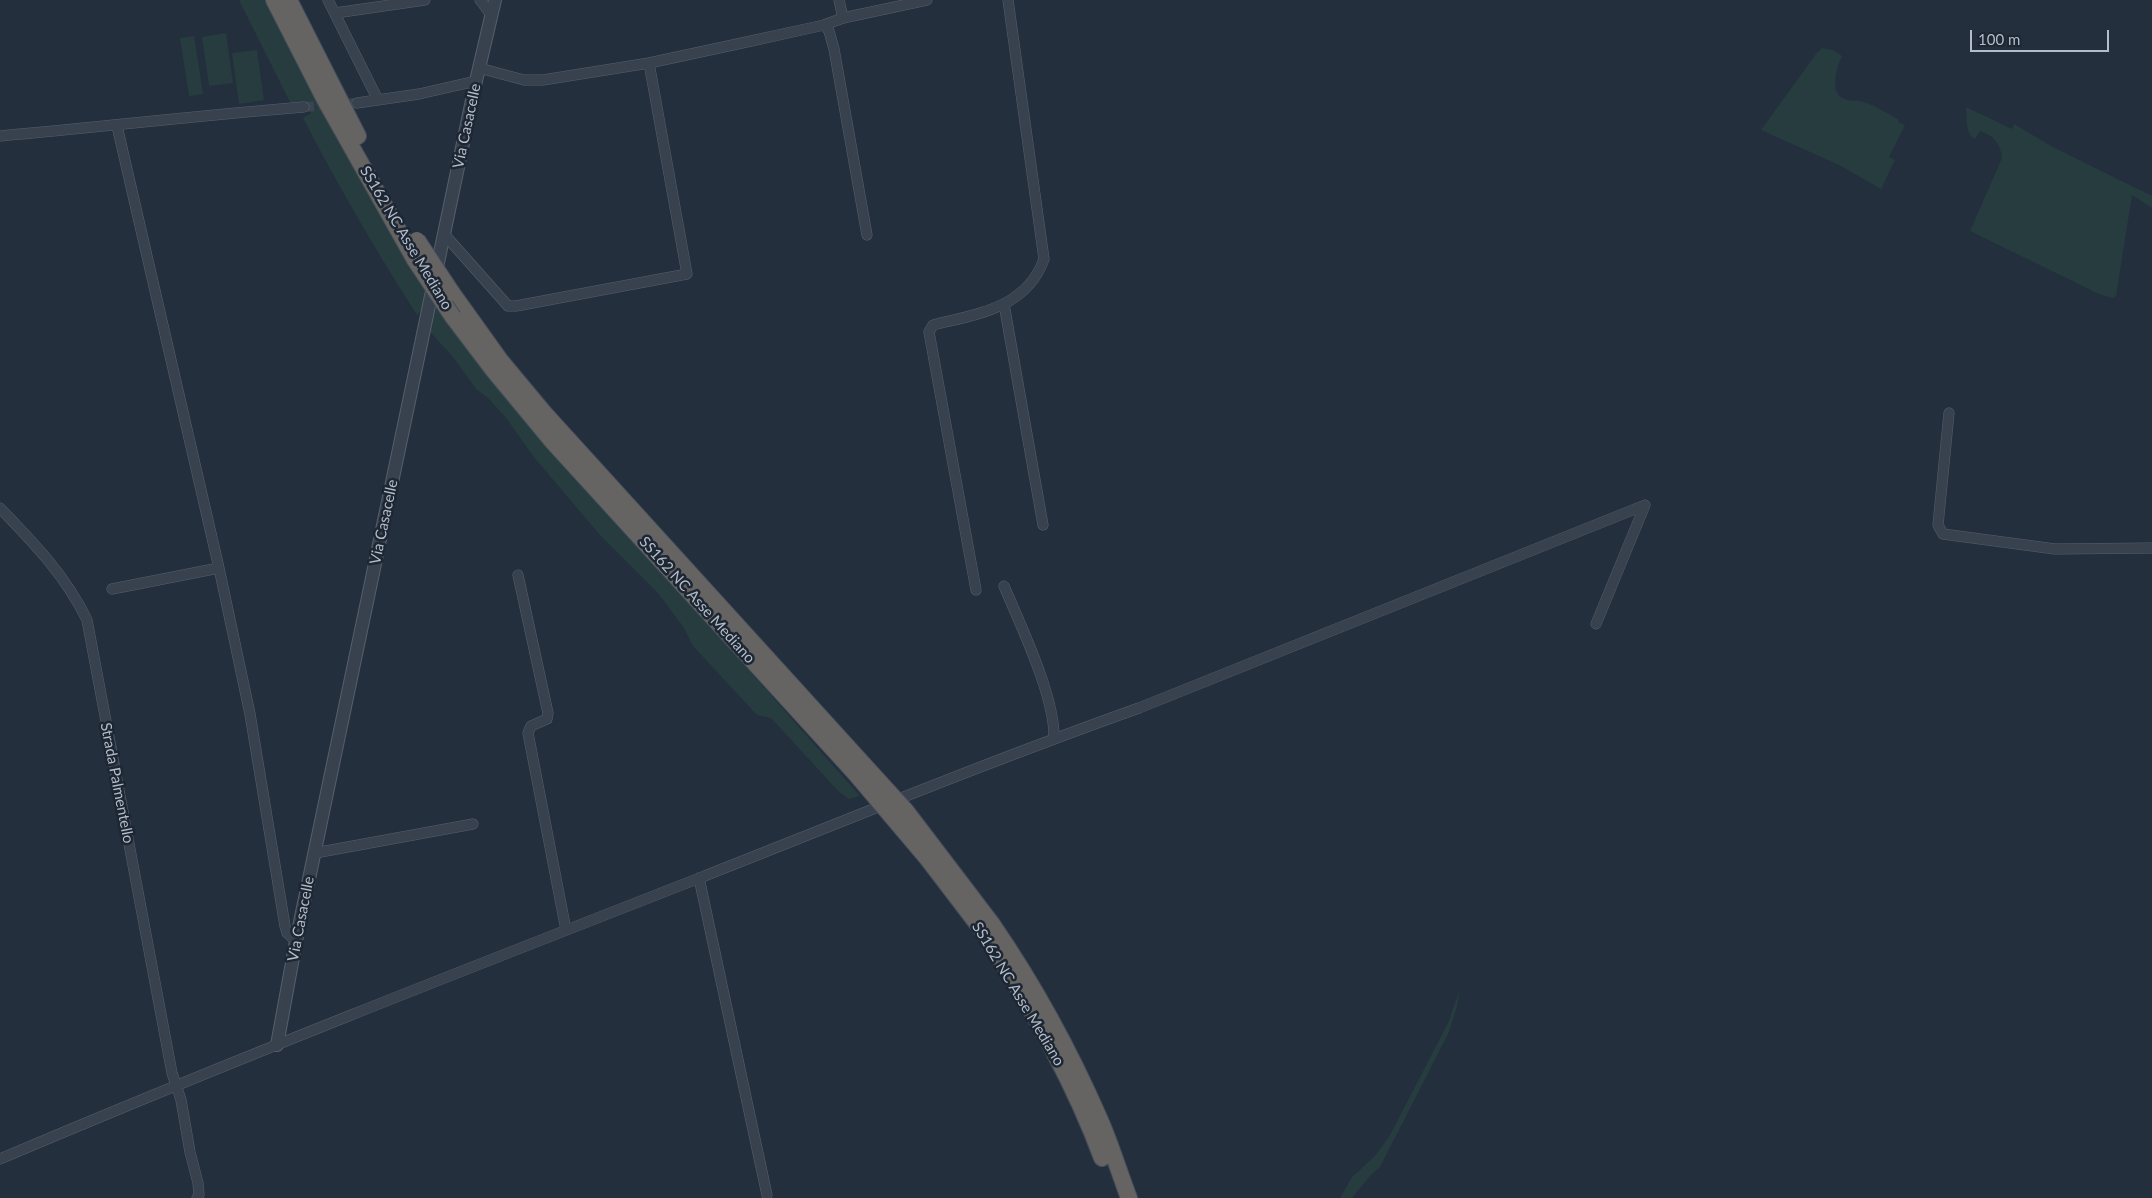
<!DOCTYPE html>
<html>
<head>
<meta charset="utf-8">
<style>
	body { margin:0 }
	#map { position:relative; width:2152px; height:1198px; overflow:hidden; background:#242f3e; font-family:Lato,sans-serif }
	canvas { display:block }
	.scale { position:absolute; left:1970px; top:30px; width:139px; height:22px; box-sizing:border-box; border:2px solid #b4bcc9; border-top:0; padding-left:6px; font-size:15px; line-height:18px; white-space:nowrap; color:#b4bcc9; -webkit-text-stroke:4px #1d2633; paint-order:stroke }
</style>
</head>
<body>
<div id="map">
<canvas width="2152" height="1198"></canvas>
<div class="scale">100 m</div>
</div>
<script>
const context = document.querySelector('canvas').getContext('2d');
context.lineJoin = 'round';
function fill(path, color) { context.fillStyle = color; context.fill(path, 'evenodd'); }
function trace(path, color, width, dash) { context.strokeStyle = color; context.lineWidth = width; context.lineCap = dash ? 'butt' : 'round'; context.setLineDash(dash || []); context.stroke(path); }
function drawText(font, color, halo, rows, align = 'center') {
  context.font = font + ' Lato,sans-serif'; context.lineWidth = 5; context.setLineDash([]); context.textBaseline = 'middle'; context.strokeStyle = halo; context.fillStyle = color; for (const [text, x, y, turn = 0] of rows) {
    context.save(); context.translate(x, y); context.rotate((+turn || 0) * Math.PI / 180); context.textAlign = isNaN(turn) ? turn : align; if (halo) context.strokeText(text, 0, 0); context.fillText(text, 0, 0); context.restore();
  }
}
const green = new Path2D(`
	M239,0H267L427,290L423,309L417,315C376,251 338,186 303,118L311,113L306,102L291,104Z
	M226,33L233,83L209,86L202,37Z
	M194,36L203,94L189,96L180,38Z
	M1822,48L1833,50L1842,56C1836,69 1828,95 1847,100C1852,101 1858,100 1863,102C1874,105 1887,113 1898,119V122L1905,125L1889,157L1895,160L1881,189L1839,165L1761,130L1816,54Z
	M257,50L264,100L239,104L232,53Z
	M1966,107L2012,129L2014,124L2053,147L2152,196V208L2132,195L2116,296L2113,298L2099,294L1970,231L2002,158C2001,144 1993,135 1980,131L1975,139C1965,134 1967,117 1966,107Z
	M436,308L488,375L860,796L849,799L839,792L771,718L757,715L693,646L684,628L658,593L599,534L533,456L507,419L489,399L476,389L453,357L429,331Z
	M1460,989L1457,1006L1449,1032L1380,1167L1370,1176L1352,1198H1340L1352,1177L1375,1156L1390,1135L1448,1023Z`);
const minorTunnel = new Path2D(`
	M304,107L357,103`);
const minor = new Path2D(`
	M328,0L378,100
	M480,0L492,16
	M839,0L843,18L927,0
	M335,13L425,0
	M824,25L829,31L834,49L867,235
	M479,68L524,80H543L649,63L742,43L824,25L843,18
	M357,103L419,94L476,81
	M117,126L219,568L250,714L285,926L287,933L296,941
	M0,136C102,127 203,115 304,107
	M444,234L508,306H516L687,274L649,63
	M1004,304L1043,525
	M1949,413L1938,525L1943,534L2055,549L2152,548
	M0,508C33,542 66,576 87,620L172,1073L181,1100L190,1152L198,1183L199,1195L197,1198
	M518,575L548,713L547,719L531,726L528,733L566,930
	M1004,586C1021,626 1055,697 1054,738
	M112,589L219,568
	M976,590L929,332L933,325C977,314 1027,308 1044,259L1008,0
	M315,853L473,824
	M699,878L767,1195
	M0,1159C231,1061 464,970 697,879C844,821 990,761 1139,708L1645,505L1596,624`);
const tertiary = new Path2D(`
	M277,1045L296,941L476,81L495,0`);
const trunk = new Path2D(`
	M274,0L324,98L415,260
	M289,0L358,136
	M452,293L500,360L545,414L864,765
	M453,317L494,371L552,441L855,773
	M992,924C1034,985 1070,1051 1100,1120C1111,1145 1119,1172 1129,1198
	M982,930C1029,1002 1072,1077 1102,1158`);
const trunkBridge = new Path2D(`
	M417,240L452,293
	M415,260L453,317
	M864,765L906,811L992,924
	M855,773L927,858L982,930`);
const streetNames = [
	["Via Casacelle",467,126,-78],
	["SS162 NC Asse Mediano",406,238,59],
	["Via Casacelle",384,522,-78],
	["SS162 NC Asse Mediano",697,600,48],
	["Strada Palmentello",117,783,79],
	["Via Casacelle",301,919,-79],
	["SS162 NC Asse Mediano",1018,994,59]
];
fill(green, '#263c3f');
trace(minorTunnel, '#3a4453', 10, [10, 5]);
trace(minor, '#565f6c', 11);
trace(tertiary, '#565f6c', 14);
trace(trunk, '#434c59', 18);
trace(minor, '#38414e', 10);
trace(tertiary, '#38414e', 12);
trace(trunk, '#656462', 16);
trace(trunkBridge, '#434c59', 18, []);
trace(trunkBridge, '#656462', 16);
drawText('15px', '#b4bcc9', '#1d2633', streetNames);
</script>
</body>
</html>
